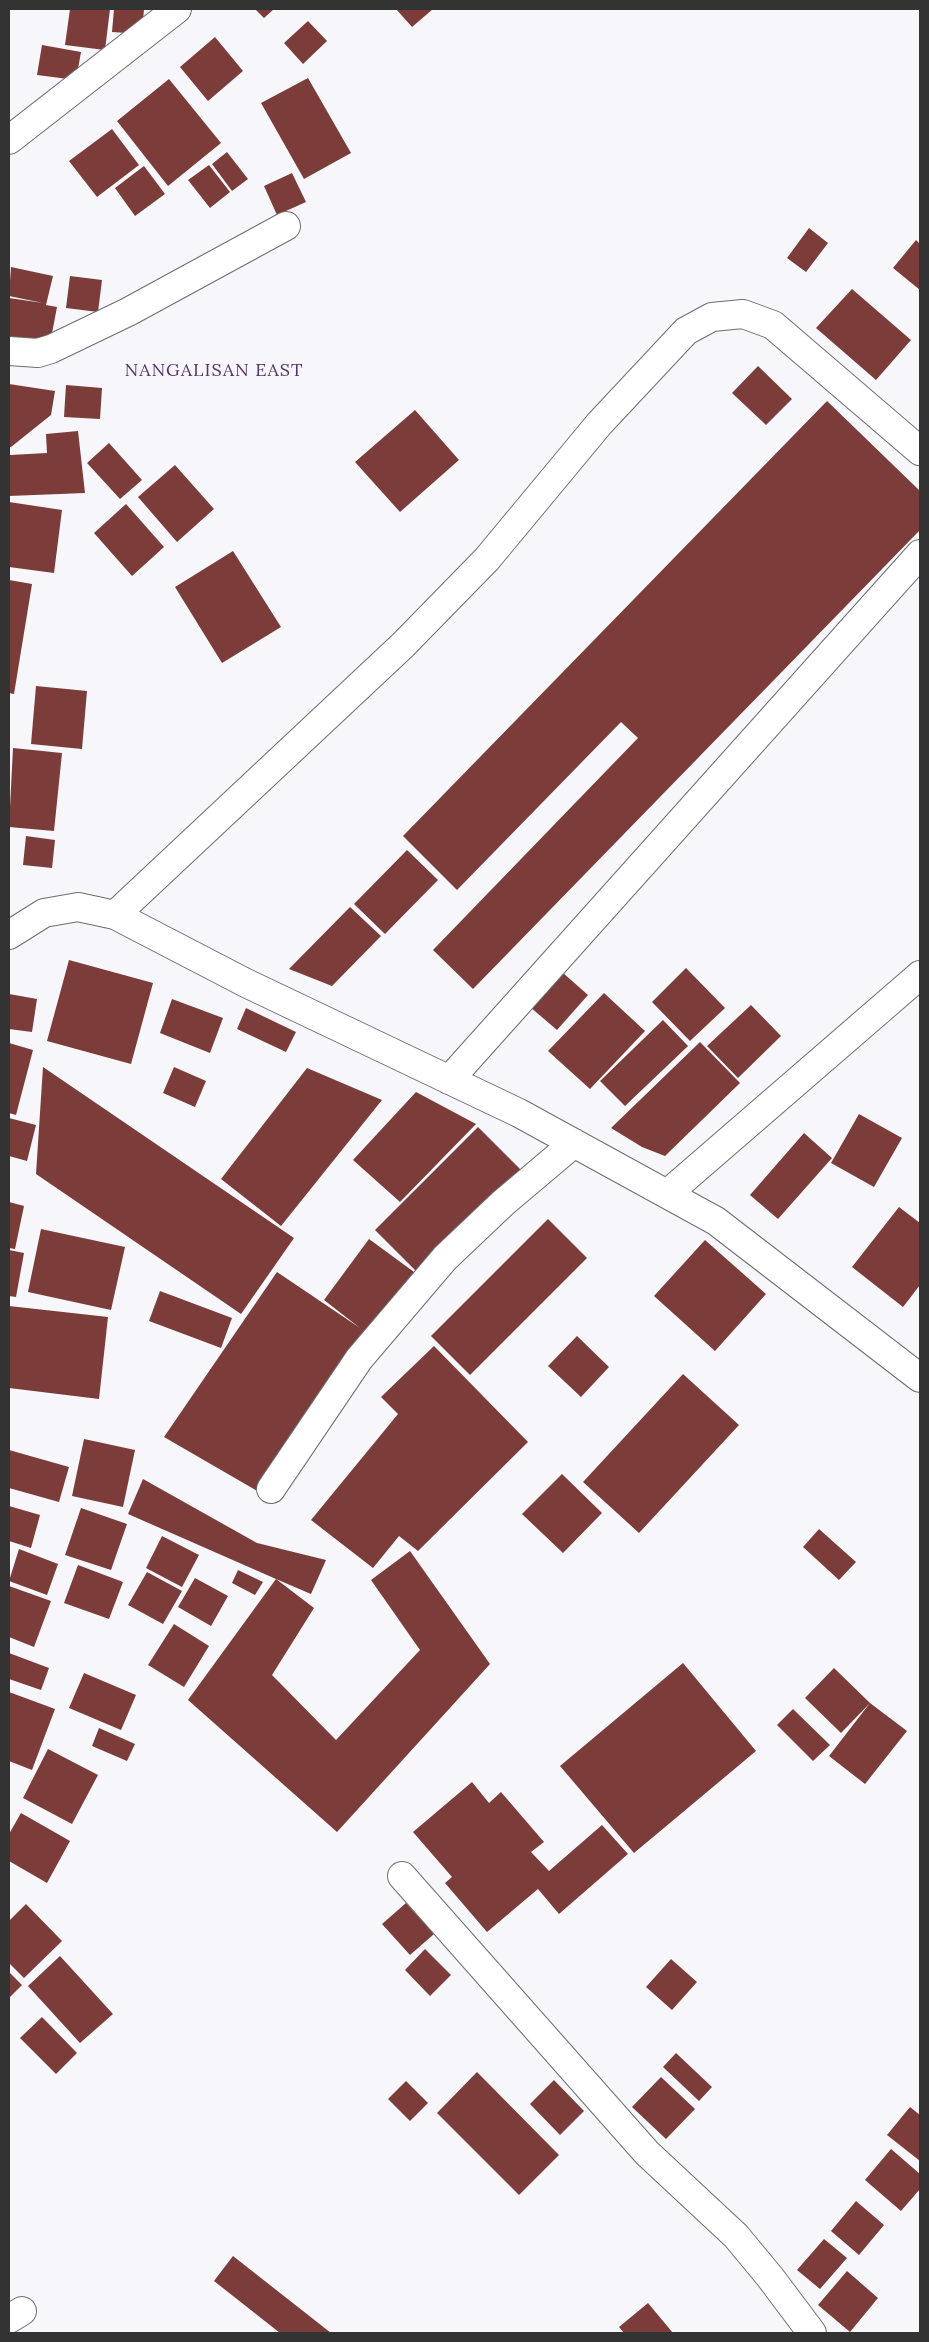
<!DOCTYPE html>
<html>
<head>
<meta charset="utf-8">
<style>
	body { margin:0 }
	#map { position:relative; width:929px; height:2342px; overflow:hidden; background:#f7f6fa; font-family:Lora,serif }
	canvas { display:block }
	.frame { position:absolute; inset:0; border:10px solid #333334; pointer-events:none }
</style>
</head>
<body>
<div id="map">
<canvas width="929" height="2342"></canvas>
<div class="frame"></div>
</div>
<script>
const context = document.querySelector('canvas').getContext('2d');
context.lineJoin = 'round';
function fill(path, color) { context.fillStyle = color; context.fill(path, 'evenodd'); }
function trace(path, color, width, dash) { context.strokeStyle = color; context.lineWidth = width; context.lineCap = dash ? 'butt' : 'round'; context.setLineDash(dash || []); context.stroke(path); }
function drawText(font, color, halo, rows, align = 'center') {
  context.font = font + ' Lora,serif'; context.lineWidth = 5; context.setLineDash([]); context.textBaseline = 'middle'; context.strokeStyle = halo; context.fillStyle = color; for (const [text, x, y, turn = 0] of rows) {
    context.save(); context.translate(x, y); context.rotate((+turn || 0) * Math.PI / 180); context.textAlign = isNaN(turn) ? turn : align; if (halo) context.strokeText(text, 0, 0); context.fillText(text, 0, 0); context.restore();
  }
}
const building = new Path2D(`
	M70,9H110L105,50L65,45Z
	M114,9H144L142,34L112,32Z
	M255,9H274L264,18Z
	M396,9H433L412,27Z
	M308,21L327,41L303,64L284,43Z
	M215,37L243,71L208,101L180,67Z
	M42,45L81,52L76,80L37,75Z
	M308,78L351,153L304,179L261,103Z
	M169,79L221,143L168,186L117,121Z
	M112,129L139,165L97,197L69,161Z
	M227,152L248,179L232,191L212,164Z
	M209,165L230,192L210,208L188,180Z
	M144,166L165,194L135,216L115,188Z
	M292,173L306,202L277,215L264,186Z
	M809,228L828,243L806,272L787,258Z
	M916,240L920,244V290L893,268Z
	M11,267L53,276L46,305L57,307L49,349L9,341V298L43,303L9,296Z
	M70,276L102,280L98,312L66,308Z
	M852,289L911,340L876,380L816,328Z
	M758,366L792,399L766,425L732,393Z
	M9,384L55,391L51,415L11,447H9Z
	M66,385L102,388L100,419L64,417Z
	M827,401L920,491V530L473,989L433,950L638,738L621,722L457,890L403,836Z
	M415,410L459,460L400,512L355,462Z
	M78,431L85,493L9,496L10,455L47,453L46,434Z
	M109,443L142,480L120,499L87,463Z
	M175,465L214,509L177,542L138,497Z
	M9,502L62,510L54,573L9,567Z
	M126,504L164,547L132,576L94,533Z
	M233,551L281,627L222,663L175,587Z
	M9,580L32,584L14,694L9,693Z
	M36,686L87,691L82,749L31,744Z
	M13,748L62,753L54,831L9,827Z
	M26,836L55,840L52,868L23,865Z
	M407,850L438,880L385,934L354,904Z
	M350,907L381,936L332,986L289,969Z
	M69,960L153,983L131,1064L47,1041Z
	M554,965L588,995L557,1030L523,1001Z
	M686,968L725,1008L690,1041L652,1002Z
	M604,993L645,1031L590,1089L548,1051Z
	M9,994L37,999L32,1032L9,1029Z
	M172,999L223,1018L210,1053L160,1033Z
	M751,1005L781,1036L738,1078L707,1046Z
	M246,1008L296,1032L286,1052L237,1029Z
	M663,1020L688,1046L625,1106L600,1081Z
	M700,1042L740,1083L665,1156L642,1147L611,1128Z
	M9,1043L33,1050L16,1115L9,1113Z
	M43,1067L294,1238L241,1314L36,1174Z
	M174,1067L206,1081L195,1107L163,1093Z
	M307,1068L382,1100L281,1226L221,1179Z
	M416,1092L476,1124L400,1202L353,1160Z
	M859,1114L902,1138L874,1187L831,1163Z
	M9,1118L36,1125L27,1161L9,1156Z
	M478,1127L523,1172L420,1275L375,1230Z
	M804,1133L832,1158L778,1219L750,1195Z
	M9,1202L24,1206L15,1249L9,1248Z
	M899,1207L920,1223V1285L903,1307L852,1267Z
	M548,1219L587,1258L470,1375L431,1336Z
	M41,1229L125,1247L111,1310L28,1292Z
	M369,1239L414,1272L368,1333L259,1492L164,1437L277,1272L360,1328L324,1300Z
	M705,1240L766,1294L715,1351L654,1296Z
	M9,1250L24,1253L16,1297L9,1296Z
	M160,1291L232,1318L221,1348L149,1321Z
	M9,1306L108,1317L99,1399L9,1388Z
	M577,1336L609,1367L581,1397L548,1366Z
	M434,1346L528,1442L418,1551L399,1536L373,1568L311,1520L398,1414L381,1397Z
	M683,1374L739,1425L639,1533L583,1482Z
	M84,1439L135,1450L123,1507L72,1496Z
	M9,1450L69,1467L59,1502L9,1488Z
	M562,1474L602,1513L563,1553L522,1514Z
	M143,1479L257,1543L326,1560L311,1594L276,1579L314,1608L272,1675L336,1740L420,1650L371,1580L410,1551L490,1664L337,1832L188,1700L276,1579L128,1514Z
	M9,1506L40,1515L31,1548L9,1541Z
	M81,1508L127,1524L111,1570L65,1555Z
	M819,1529L856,1562L839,1580L803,1547Z
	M162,1536L199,1555L182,1587L146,1568Z
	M19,1549L58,1564L47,1595L9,1581Z
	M78,1565L123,1582L109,1619L64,1603Z
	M238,1570L263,1582L255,1595L232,1583Z
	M147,1572L182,1591L163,1624L128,1605Z
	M195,1578L228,1596L211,1626L178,1607Z
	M9,1586L51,1601L34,1647L9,1637Z
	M174,1624L209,1646L184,1687L148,1665Z
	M9,1653L49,1668L41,1690L9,1679Z
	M683,1663L756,1751L634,1853L560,1766Z
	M834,1668L870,1703L841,1733L805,1698Z
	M84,1673L136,1695L121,1730L69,1708Z
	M9,1692L55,1709L32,1770L9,1761Z
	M870,1703L907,1731L865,1784L829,1756Z
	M793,1709L830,1745L813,1761L777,1725Z
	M99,1728L135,1744L127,1761L92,1746Z
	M48,1749L98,1775L72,1824L23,1798Z
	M472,1782L489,1803L501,1792L544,1842L531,1852L549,1871L602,1825L628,1854L559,1914L538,1889L487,1932L445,1883L452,1877L413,1832Z
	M21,1813L70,1841L47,1883L9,1861V1834Z
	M406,1903L434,1934L410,1955L382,1924Z
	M26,1904L62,1941L24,1978L9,1963V1921Z
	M425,1949L451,1975L430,1996L405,1970Z
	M60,1956L113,2014L80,2043L28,1986Z
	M671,1959L697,1982L672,2010L646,1987Z
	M9,1972L22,1985L9,1998Z
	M42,2017L77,2053L56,2074L20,2038Z
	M676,2053L712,2087L699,2101L663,2067Z
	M477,2072L559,2155L519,2195L437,2113Z
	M661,2077L695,2109L666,2139L632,2107Z
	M554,2080L584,2111L560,2135L530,2104Z
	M406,2081L428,2103L410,2121L388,2099Z
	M910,2107L920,2115V2161L887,2135Z
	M891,2149L920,2174V2189L901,2211L865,2180Z
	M856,2201L884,2225L859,2255L831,2231Z
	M824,2239L847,2258L820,2289L797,2270Z
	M233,2256L331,2333H280L214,2281Z
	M847,2271L878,2298L850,2332L818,2305Z
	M648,2303L673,2333H624L619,2327Z`);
const minor = new Path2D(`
	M9,140L177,9
	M9,351L38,353L51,349L128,312L286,226
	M115,915L403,645L487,559L599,424L686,331L712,317L743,314L773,325L920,451
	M9,935L44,913L78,907L115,915L246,983L519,1113L716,1221L920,1378
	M449,1080L920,554
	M667,1194L920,975
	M271,1489L359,1359L445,1258L503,1203L574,1143
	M402,1876L647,2153L736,2236L770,2277L812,2333
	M9,2319L22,2311`);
const quarterNames = [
	["NANGALISAN EAST",214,371]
];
fill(building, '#7b3c3a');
trace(minor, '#6d6d70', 30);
trace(minor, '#fff', 28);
context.letterSpacing = '1px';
drawText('18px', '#55326a', '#f7f6fa', quarterNames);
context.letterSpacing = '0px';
</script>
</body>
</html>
